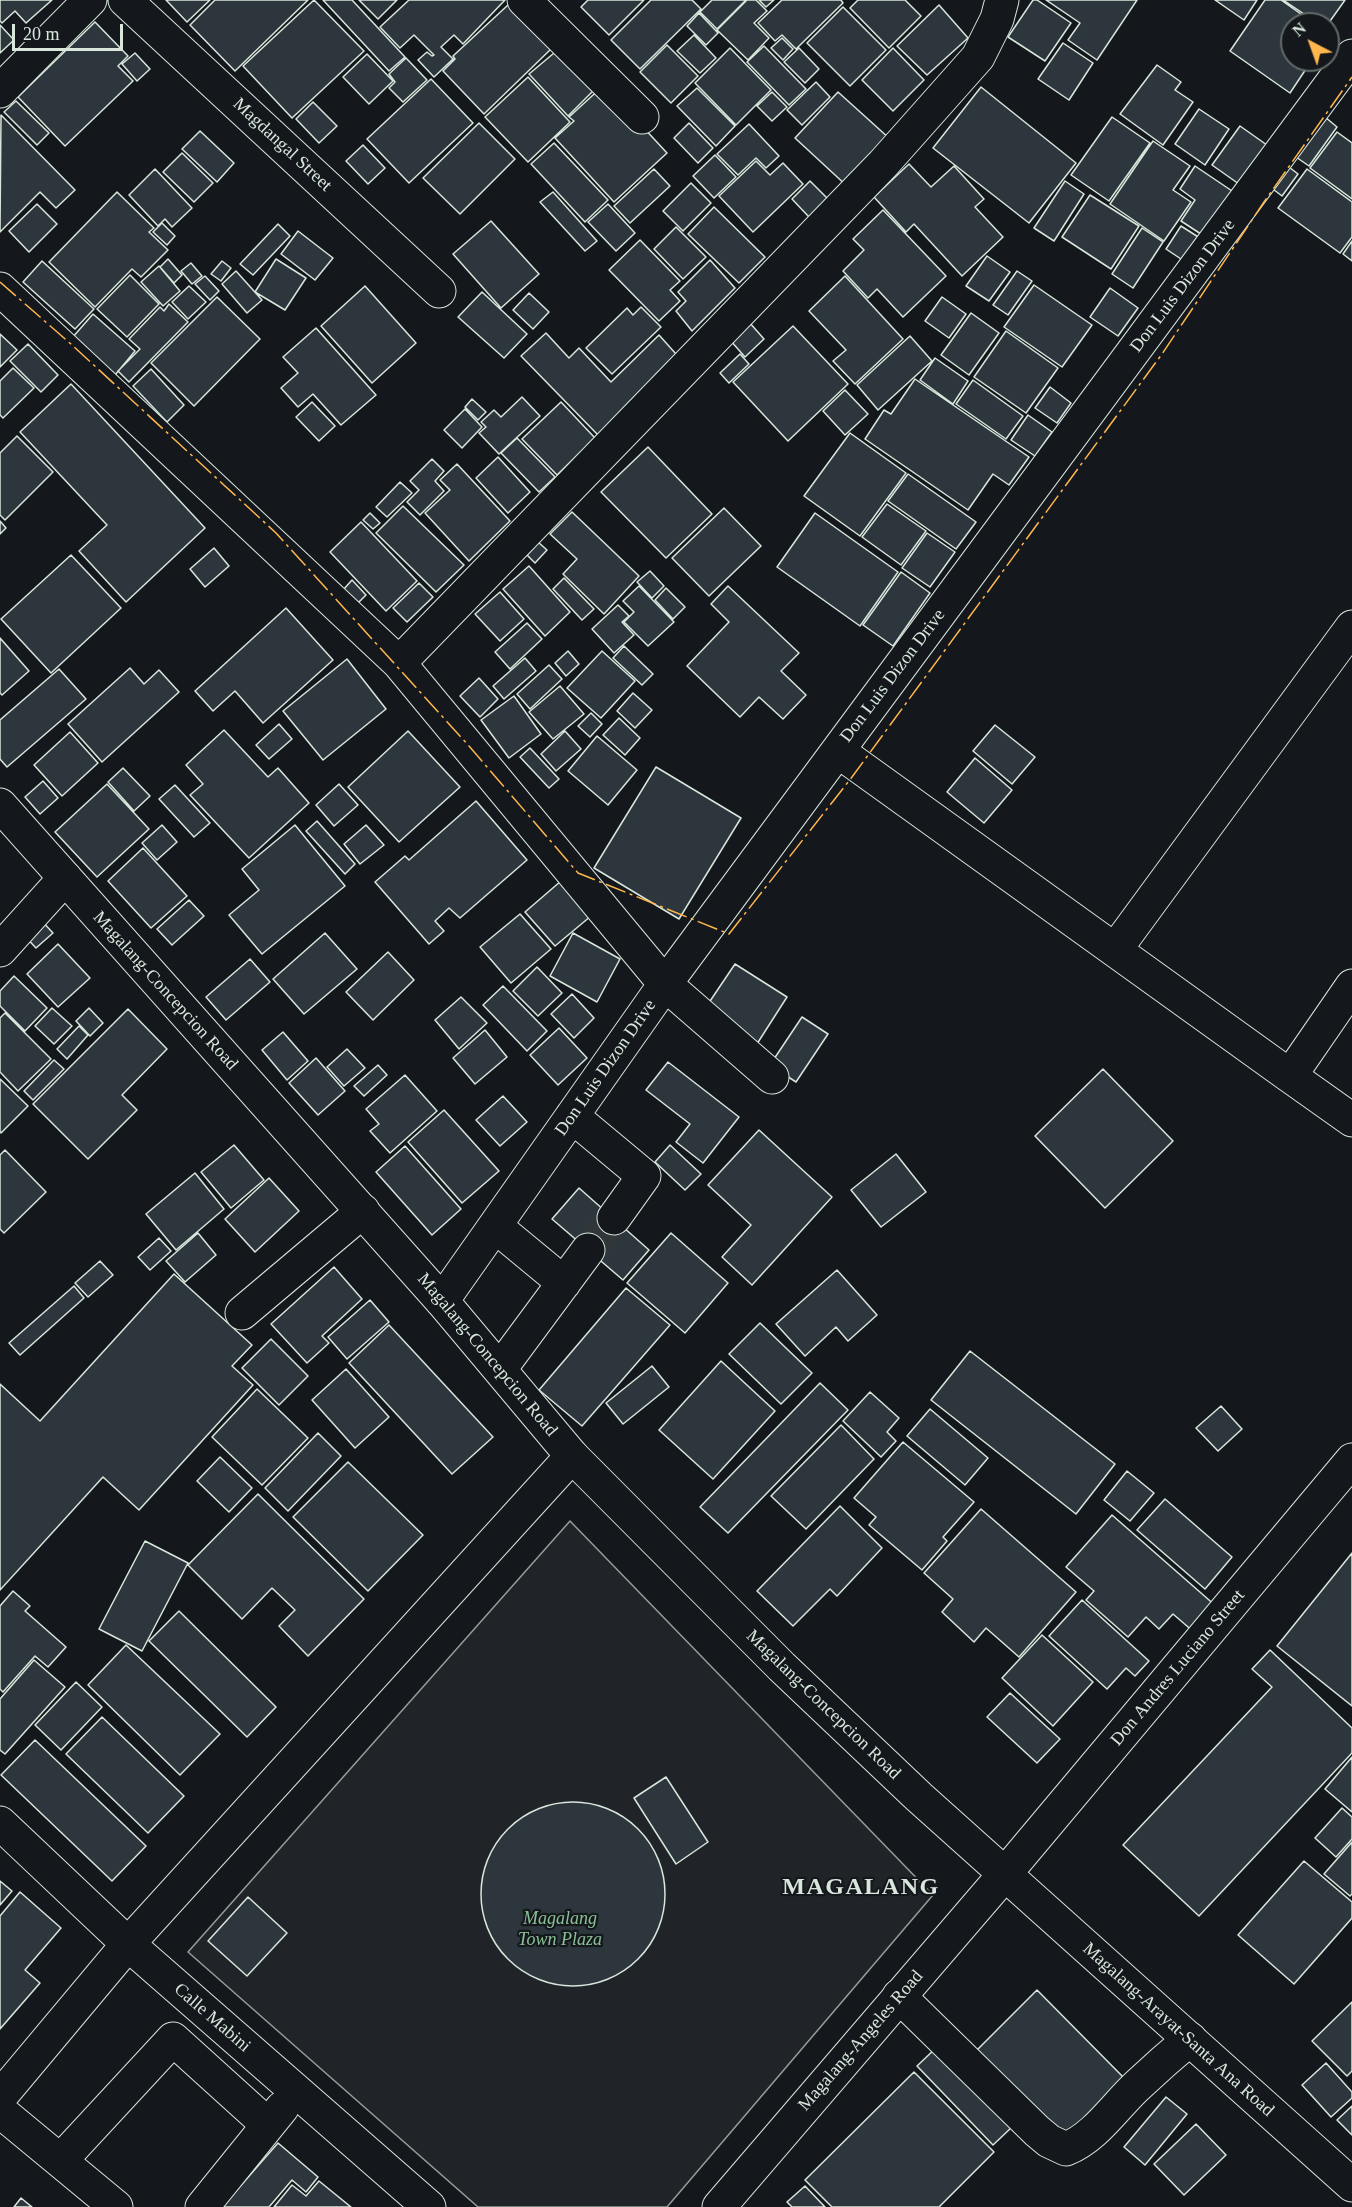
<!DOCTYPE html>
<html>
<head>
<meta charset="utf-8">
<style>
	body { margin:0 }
	#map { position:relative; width:1352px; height:2207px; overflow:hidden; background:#14181c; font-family:Georgia,serif }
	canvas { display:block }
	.north { position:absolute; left:1280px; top:12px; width:60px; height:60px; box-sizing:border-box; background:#14181c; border:2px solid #626a69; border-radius:50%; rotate:319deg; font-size:16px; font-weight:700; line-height:24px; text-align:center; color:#d8e6dc }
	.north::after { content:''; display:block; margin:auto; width:21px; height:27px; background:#ffb74d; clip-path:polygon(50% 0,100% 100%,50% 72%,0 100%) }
	.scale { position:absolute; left:12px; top:24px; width:111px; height:27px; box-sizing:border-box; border:3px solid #d8e6dc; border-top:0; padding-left:8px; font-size:18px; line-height:21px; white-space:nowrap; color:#d8e6dc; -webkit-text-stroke:4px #14181c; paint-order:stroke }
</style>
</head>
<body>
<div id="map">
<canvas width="1352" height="2207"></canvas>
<div class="north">N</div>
<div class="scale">20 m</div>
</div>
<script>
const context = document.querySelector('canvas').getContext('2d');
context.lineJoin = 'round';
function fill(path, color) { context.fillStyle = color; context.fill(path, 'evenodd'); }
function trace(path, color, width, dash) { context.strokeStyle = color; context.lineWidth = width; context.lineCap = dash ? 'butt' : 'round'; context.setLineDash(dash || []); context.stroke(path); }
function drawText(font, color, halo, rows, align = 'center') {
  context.font = font + ' Georgia,serif'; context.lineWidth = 4.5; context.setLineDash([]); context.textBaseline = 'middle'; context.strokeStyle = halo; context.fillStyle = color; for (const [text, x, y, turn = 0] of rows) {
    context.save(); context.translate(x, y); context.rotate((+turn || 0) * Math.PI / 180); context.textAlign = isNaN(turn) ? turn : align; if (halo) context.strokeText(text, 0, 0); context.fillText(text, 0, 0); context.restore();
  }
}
const green = new Path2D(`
	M570,1521L933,1895L667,2207H478L188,1952Z`);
const building = new Path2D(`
	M0,0H52L26,23L15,11L2,23L0,21Z
	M166,0H210L187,22Z
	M215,0H308L235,71L190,25Z
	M314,0L364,51L292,118L243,66Z
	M323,0H352L405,57L389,71Z
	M359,0H397L378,19Z
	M409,0H505L463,44L454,35L441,47L453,59L434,77L418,60L427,52L432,56L434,55L414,35L400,48L380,27Z
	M588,0H644L609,35L581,7Z
	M651,0H692L701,9L640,69L611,40Z
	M712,0H746L717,29L700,12Z
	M747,0H756L767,11L754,23L769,38L748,60L717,30Z
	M759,0H774L766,7Z
	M782,0H841L843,3L796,49L782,35L775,41L758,23Z
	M858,0H905L921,16L889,48L850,8Z
	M1033,0H1037L1071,23L1045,61L1008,37Z
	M1046,0H1137L1097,60L1068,40L1080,23Z
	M1215,0H1257L1244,20Z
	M1265,0H1281L1315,24H1292V60H1312L1290,93L1230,51Z
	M1283,0H1345L1328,24H1319Z
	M508,5L551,49L484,114L443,71L455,59L453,56Z
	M939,5L968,38L927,75L897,46Z
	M843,7L886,50L850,86L807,43Z
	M699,13L718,33L706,45L687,26Z
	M95,22L128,56L118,66L133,81L65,146L18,97Z
	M0,25L14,40L0,53Z
	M694,35L716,58L700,73L677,51Z
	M782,38L793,49L783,60L771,48Z
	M1063,43L1093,63L1069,100L1038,79Z
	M667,45L698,76L671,103L640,72Z
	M764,46L806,89L789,105L747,62Z
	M560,48L597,87L568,116L529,74Z
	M730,48L771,90L736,125L695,83Z
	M799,48L819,69L805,83L784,62Z
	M893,48L924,80L893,111L862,80Z
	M135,53L150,69L137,81L122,64Z
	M367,54L393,81L369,104L343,77Z
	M406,58L427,80L403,102L389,88L395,82L389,74Z
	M1157,65L1181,82L1175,90L1193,102L1163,145L1120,114Z
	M528,77L570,122L528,162L485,117Z
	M431,79L473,123L409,183L367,139Z
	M816,82L830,97L802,125L787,110Z
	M604,85L667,153L614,202L555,138L574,121L569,117Z
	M981,87L1076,163L1029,223L933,148Z
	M697,88L735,126L716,146L677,106Z
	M772,92L787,107L772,121L757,106Z
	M838,92L890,139L848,187L795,138Z
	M16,101L49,133L37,145L4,112Z
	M313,102L337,126L319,143L296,119Z
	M1199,109L1229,129L1205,165L1175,144Z
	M1,115L75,190L56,208L40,192L0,232Z
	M1112,117L1150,143L1109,201L1071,175Z
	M1325,117L1337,127L1309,166L1296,157Z
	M479,123L515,159L460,214L423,178Z
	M689,123L713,148L698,163L674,138Z
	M749,124L779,156L766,168L756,158L738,175L717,154Z
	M1240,126L1274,150L1246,189L1212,165Z
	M200,131L234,163L217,182L182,149Z
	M1337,132L1352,143V199L1310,168Z
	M1153,141L1190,166L1173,190L1191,202L1164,241L1110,204Z
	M554,143L608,200L585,222L531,164Z
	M363,145L385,168L368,184L346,161Z
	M182,153L213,183L194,202L163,172Z
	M715,155L736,177L714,198L693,176Z
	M756,161L770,175L783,163L803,184L753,232L719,196Z
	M909,164L931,187L954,166L984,199L975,207L1003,237L962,276L914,224L906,232L874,197Z
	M1285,164L1298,174L1282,196L1269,186Z
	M1195,166L1238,195L1207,238L1181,221L1195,200L1180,189Z
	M155,169L192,208L172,227L165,219L158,226L129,195Z
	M654,169L670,186L630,223L614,206Z
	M1307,169L1352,202V237L1340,253L1278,208Z
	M810,181L828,199L809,217L792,199Z
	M1065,181L1084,194L1054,241L1034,228Z
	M691,183L711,203L683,231L663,211Z
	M117,192L154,228L149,232L168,250L141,277L132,269L95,307L49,262Z
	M553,192L597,241L585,251L540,202Z
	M1090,195L1139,226L1111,269L1062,237Z
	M37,204L57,224L29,252L9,231Z
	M608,204L635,233L616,251L588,222Z
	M714,207L765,257L739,283L688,234Z
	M883,210L946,276L903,317L877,289L868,298L843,271L864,250L853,239Z
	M491,221L539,274L501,308L453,254Z
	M162,223L175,236L167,245L153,232Z
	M278,224L290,236L253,275L240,264Z
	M1181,226L1203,240L1187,263L1166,249Z
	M676,227L706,257L683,279L654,249Z
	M1142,228L1163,242L1133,288L1112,274Z
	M298,231L333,258L315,280L281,254Z
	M640,240L680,281L670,290L680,301L659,321L609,270Z
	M1352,241V261L1343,254Z
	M987,256L1010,272L989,301L966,286Z
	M168,259L182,275L174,283L160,267Z
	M276,259L306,278L285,310L255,292Z
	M710,260L735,288L692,331L676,311L686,301L678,292Z
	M42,261L94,309L75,329L23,282Z
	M222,261L231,268L221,281L211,274Z
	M191,263L202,276L192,284L181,271Z
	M159,266L180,291L163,306L141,282Z
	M236,271L262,300L247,313L222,284Z
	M1017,271L1032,281L1008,315L993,305Z
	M130,275L159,304L127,337L97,309Z
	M205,276L219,291L210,300L195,284Z
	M845,276L903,339L855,384L833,361L846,350L809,311Z
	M1034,285L1092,325L1062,367L1004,327Z
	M189,286L206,302L188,319L172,302Z
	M365,286L416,343L372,383L321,326Z
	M1110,288L1138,308L1118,336L1090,317Z
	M482,292L527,334L504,358L458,317Z
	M529,293L549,312L533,329L513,310Z
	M217,297L260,339L194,406L151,363Z
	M942,297L966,314L949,338L925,321Z
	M169,304L188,322L129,382L118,371L140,349L129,339L160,307L164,311Z
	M641,307L661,327L612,374L586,348L627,308L633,315Z
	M971,313L999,333L969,375L941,355Z
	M93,314L135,351L115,375L72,338Z
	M749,322L764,339L745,357L730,340Z
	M793,326L848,384L788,441L733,382Z
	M316,328L376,395L341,425L313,394L298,407L281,388L298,373L283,357Z
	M1006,331L1058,368L1026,413L974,377Z
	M546,333L569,358L579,348L611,382L659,335L676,354L598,435L521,356Z
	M0,334L17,350L0,367Z
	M910,336L932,361L878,410L857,385Z
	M28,344L58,375L41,392L10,361Z
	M740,354L749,364L729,383L720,373Z
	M935,358L968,381L953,404L920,380Z
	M13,368L34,388L3,418L0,415V381Z
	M151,369L184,405L167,422L133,386Z
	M915,379L1029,457L1009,485L993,474L968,510L865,439L884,410L891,414Z
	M973,380L1023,416L1006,439L956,404Z
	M71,384L205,528L126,602L79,551L107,525L20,432Z
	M1050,387L1071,403L1057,423L1035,408Z
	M845,390L868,414L845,435L823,411Z
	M522,397L540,416L499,454L479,433L486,427L481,422L494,410L501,417Z
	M472,399L486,412L478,420L465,407Z
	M312,402L335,426L319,441L296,417Z
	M561,402L595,438L557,475L522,439Z
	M465,409L482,427L462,448L444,430Z
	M1028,415L1052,432L1035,456L1011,440Z
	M850,433L906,473L860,536L804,496Z
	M17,436L53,472L5,520L0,515V453Z
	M517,438L555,477L539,492L501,453Z
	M648,447L712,514L666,558L601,492Z
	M498,457L530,492L508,513L476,478Z
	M432,459L444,471L435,481L444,491L420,515L407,502L419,490L410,481Z
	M457,464L510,521L469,561L425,513L450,490L440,480Z
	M908,474L976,522L956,549L888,501Z
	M400,482L412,493L387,517L376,507Z
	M887,504L926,531L901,565L862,537Z
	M403,506L464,565L436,592L376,533Z
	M724,508L761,546L709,596L672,558Z
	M572,512L639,576L604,614L563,574L577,559L550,534Z
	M370,513L380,523L373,529L363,520Z
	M815,513L898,572L860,626L777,567Z
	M0,521L6,528L0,534Z
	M361,522L417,581L386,611L330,552Z
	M927,533L955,552L930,587L902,568Z
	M538,542L547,550L535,563L527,555Z
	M214,548L229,566L205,587L190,569Z
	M71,555L121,608L51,673L1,619Z
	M529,566L570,612L545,636L503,589Z
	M650,571L664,586L652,598L637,582Z
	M901,572L930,593L893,646L863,625Z
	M564,578L594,609L582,620L553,589Z
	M352,580L366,595L357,604L343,590Z
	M419,583L433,597L407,622L393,608Z
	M639,586L674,622L648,646L624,622L634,612L623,601Z
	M728,586L799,653L781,671L806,695L783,719L759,697L740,717L687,666L729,622L711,604Z
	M666,588L685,607L673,619L655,600Z
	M500,592L524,619L500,641L475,614Z
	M618,605L629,616L622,622L634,635L614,653L592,629Z
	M286,608L333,660L263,723L235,691L213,711L195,691Z
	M527,623L542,639L510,669L495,652Z
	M0,638L29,671L2,695L0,693Z
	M624,646L653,674L642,685L613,658Z
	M568,651L579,664L566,676L555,663Z
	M602,651L635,681L601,718L567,688Z
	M525,658L536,671L504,699L493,686Z
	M347,659L386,709L323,760L283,711Z
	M549,665L562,679L530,709L517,694Z
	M130,668L144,684L159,670L179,692L102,762L68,724Z
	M59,669L86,699L7,767L0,759V720Z
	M479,678L498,699L480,717L460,696Z
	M560,686L584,714L553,739L529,712Z
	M633,693L652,710L635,728L617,711Z
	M514,696L541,734L509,758L481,720Z
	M591,713L602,724L590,737L578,726Z
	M619,718L640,738L625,755L603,735Z
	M279,724L292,739L269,759L256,745Z
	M995,725L1035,757L1012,784L973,751Z
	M224,730L268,777L278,768L309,803L249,858L190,795L203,784L186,765Z
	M408,731L460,787L399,842L348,787Z
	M565,731L581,749L556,771L541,754Z
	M70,732L98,763L62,796L34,765Z
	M597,736L637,770L608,805L568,771Z
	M530,748L559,779L549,788L520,757Z
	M975,758L1012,790L984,823L947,792Z
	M656,767L741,818L679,919L594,868Z
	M123,768L150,796L134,811L108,782Z
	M43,781L58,798L40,814L25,797Z
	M107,784L149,829L97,877L55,832Z
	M339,784L358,805L334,826L316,805Z
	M175,785L210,823L194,837L159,799Z
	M476,801L527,860L460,918L449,908L435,921L444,931L429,944L375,882L405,856L409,860Z
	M317,821L355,864L345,874L306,831Z
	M162,825L177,842L157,860L142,843Z
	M295,825L345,886L262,954L229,915L259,890L242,869Z
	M366,825L384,845L360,864L344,844Z
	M143,848L187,896L151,928L108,881Z
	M561,881L591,916L555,946L525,912Z
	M189,900L204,916L172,945L157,929Z
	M520,914L551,949L511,983L480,947Z
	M39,918L53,933L36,948L22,933Z
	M325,933L357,969L304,1014L273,979Z
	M573,933L620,959L597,1002L550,976Z
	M58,944L90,978L58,1007L27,974Z
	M388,952L414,980L373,1020L346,992Z
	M250,959L270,982L226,1020L206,997Z
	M735,964L787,997L755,1047L702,1013Z
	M537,967L562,993L538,1016L513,991Z
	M14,976L47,1008L25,1031L0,1006V991Z
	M503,986L547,1031L527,1051L483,1005Z
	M572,994L594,1018L574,1038L551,1014Z
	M461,997L487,1023L459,1049L435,1020Z
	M52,1008L72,1026L54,1044L35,1026Z
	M89,1008L103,1023L90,1036L76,1021Z
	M128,1009L167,1049L122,1095L137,1110L88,1159L33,1104Z
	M5,1013L51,1059L18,1091L0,1072V1018Z
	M802,1017L828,1034L796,1082L770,1065Z
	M79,1026L88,1035L67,1059L57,1049Z
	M559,1028L587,1058L558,1085L530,1055Z
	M485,1030L507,1057L475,1084L453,1058Z
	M283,1032L308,1061L287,1080L262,1050Z
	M347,1049L365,1068L344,1086L327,1067Z
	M316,1058L345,1091L318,1115L289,1083Z
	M54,1060L64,1069L33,1100L24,1091Z
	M668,1062L739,1117L703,1163L676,1142L690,1124L646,1090Z
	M378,1065L387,1075L364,1096L354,1086Z
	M1103,1069L1173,1141L1105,1208L1035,1136Z
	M405,1075L437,1111L390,1153L370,1131L379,1124L366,1109Z
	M0,1079L28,1106L1,1133L0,1131Z
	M503,1096L527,1122L500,1146L476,1120Z
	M444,1110L499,1171L462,1203L408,1142Z
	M759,1130L832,1197L752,1285L722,1257L751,1225L708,1185Z
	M234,1145L264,1180L231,1208L201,1172Z
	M670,1145L701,1174L685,1190L655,1162Z
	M405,1146L461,1209L432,1235L376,1172Z
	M5,1150L46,1192L4,1233L0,1229V1155Z
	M896,1154L926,1192L881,1227L851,1190Z
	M195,1173L224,1209L176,1250L146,1214Z
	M269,1178L299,1211L255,1252L225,1219Z
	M579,1188L649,1250L623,1280L552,1219Z
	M198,1233L216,1255L185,1282L166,1261Z
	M671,1233L728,1283L685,1333L627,1283Z
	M159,1238L171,1251L150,1270L138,1257Z
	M100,1261L113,1275L88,1297L75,1283Z
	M334,1267L362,1299L322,1336L329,1343L307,1363L271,1324Z
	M837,1270L877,1315L848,1341L836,1327L805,1356L776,1324Z
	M174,1274L252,1345L232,1366L253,1385L139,1510L103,1477L0,1590V1384L40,1421Z
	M74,1286L84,1298L20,1355L9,1343Z
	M626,1288L670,1325L582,1426L539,1390Z
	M370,1300L389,1322L347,1359L328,1337Z
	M760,1323L812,1373L781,1404L729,1354Z
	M389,1325L493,1437L452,1474L349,1363Z
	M271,1339L308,1376L279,1405L242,1368Z
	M970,1351L1115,1464L1076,1514L931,1400Z
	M721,1361L775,1411L713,1479L659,1430Z
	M652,1366L669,1387L623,1424L606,1403Z
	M346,1369L389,1417L355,1448L312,1400Z
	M820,1383L848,1410L728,1533L700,1507Z
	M257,1389L308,1438L262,1485L212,1437Z
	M870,1392L899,1418L887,1432L896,1441L881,1457L843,1421Z
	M1221,1406L1242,1429L1218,1451L1196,1428Z
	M930,1409L988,1458L965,1485L907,1436Z
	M841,1425L874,1459L806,1529L771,1496Z
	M318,1433L341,1456L288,1511L265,1488Z
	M903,1442L974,1502L943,1537L947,1541L922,1570L869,1525L876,1517L854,1498Z
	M220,1457L252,1488L229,1512L197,1481Z
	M348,1462L423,1535L368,1591L293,1517Z
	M1127,1471L1154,1493L1130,1521L1104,1500Z
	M258,1494L364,1599L308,1656L279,1626L295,1610L272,1588L242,1619L188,1565Z
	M1165,1499L1232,1557L1205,1589L1137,1530Z
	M840,1506L882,1548L837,1596L830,1589L793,1626L757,1591Z
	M981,1509L1076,1592L1019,1657L986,1628L974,1642L942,1612L953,1599L924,1573Z
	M1112,1515L1217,1607L1195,1633L1173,1614L1159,1629L1146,1617L1128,1637L1086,1600L1094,1591L1066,1567Z
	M145,1541L188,1563L142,1651L99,1629Z
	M1352,1553V1706L1277,1646Z
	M13,1591L30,1606L25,1611L66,1647L48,1667L35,1656L3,1692L0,1689V1606Z
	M1082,1600L1149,1661L1135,1676L1126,1668L1107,1689L1049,1636Z
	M179,1611L276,1707L247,1737L149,1641Z
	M1042,1635L1093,1682L1053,1726L1002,1678Z
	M126,1645L220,1734L180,1775L88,1685Z
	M1270,1650L1352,1728V1753L1199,1916L1123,1845L1272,1687L1252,1669Z
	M34,1660L65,1687L5,1754L0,1750V1699Z
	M76,1682L102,1707L61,1750L35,1725Z
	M1010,1693L1060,1739L1037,1763L987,1717Z
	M102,1717L184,1796L148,1833L66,1754Z
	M35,1740L146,1846L112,1881L1,1775Z
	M1352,1757V1812L1325,1789Z
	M666,1777L708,1842L676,1864L634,1798Z
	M481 1894a92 92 0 1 1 184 0a92 92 0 1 1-184 0Z
	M1342,1808L1352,1817V1839L1336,1857L1315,1838Z
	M1352,1842V1894L1350,1896L1324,1874Z
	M1304,1861L1352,1902V1918L1294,1984L1238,1935Z
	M0,1881L12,1891L0,1905Z
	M20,1892L61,1928L25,1970L40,1983L0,2029V1916Z
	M248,1897L287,1933L247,1976L208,1941Z
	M1037,1990L1128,2082L1066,2143L975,2052Z
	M1352,2002V2071L1347,2076L1312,2041Z
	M937,2047L1012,2127L993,2145L917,2066Z
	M1326,2063L1352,2092V2098L1331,2117L1302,2085Z
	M914,2072L994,2152L939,2207H832L805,2180Z
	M1166,2097L1187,2114L1145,2165L1124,2147Z
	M1352,2106V2135L1337,2120Z
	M1196,2124L1226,2155L1184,2195L1154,2164Z
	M278,2143L318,2177L306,2192L292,2180L269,2207H222Z
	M319,2181L351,2207H274L292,2185L306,2196Z
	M805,2186L825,2207H792L787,2202Z
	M21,2198L32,2207H14Z`);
const minorTunnel = new Path2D(`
	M588,1250L614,1218`);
const minor = new Path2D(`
	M125,0L439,291
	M524,0L642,117
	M0,91L90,0
	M0,289L399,663L665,984L772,1077
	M399,663L883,164L978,57L997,19L1002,0
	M838,751L1290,1076L1352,986
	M0,950L65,878
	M1115,950L1352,627
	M1290,1076L1352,1120
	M572,1116L644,1176L614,1218
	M495,1226L564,1283
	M442,1301L665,984L1352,56
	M242,1313L363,1211
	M500,1369L588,1250
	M0,1823L128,1944L429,2207
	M1004,1875L1352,1460
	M899,1996L1037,2131L1049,2141L1066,2149C1096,2137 1115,2106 1138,2085C1155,2069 1172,2054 1190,2039
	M0,2097L128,1944L572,1456
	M0,2111L116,2207
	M61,2160L173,2039L268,2125
	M202,2207L282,2108`);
const major = new Path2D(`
	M0,805L442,1301L572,1456L782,1667L919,1797L1352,2185
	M719,2207L1004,1875`);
const power = new Path2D(`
	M0,282L72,345L276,533L469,746L578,873L729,934L852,777L1162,354L1264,202L1352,77`);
const streetNames = [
	["Magdangal Street",282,145,43],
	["Don Luis Dizon Drive",1183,286,-53],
	["Don Luis Dizon Drive",893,676,-53],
	["Magalang-Concepcion Road",165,991,48],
	["Don Luis Dizon Drive",606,1068,-55],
	["Magalang-Concepcion Road",487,1355,50],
	["Don Andres Luciano Street",1178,1668,-50],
	["Magalang-Concepcion Road",823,1705,44],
	["Calle Mabini",212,2018,41],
	["Magalang-Arayat-Santa Ana Road",1178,2030,42],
	["Magalang-Angeles Road",861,2041,-49]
];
const parkNames = [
	["Magalang",560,1919],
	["Town Plaza",560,1940]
];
const districtNames = [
	["MAGALANG",861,1888]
];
fill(green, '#202428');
trace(green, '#939e99', 1.5);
fill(building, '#2c363c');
trace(building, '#d8e6dc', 1.5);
trace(minorTunnel, '#313739', 33, [33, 16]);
trace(minor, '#d8e6dc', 35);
trace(major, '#d8e6dc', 35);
trace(minor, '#14181c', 33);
trace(major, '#14181c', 33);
trace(power, '#ffb74d', 1.5, [21, 4.5, 3, 4.5]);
drawText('18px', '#d8e6dc', '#14181c', streetNames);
drawText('italic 18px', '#8ac095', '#14181c', parkNames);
context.letterSpacing = '1.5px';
drawText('bold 24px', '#d8e6dc', '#14181c', districtNames);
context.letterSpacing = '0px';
</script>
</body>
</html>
